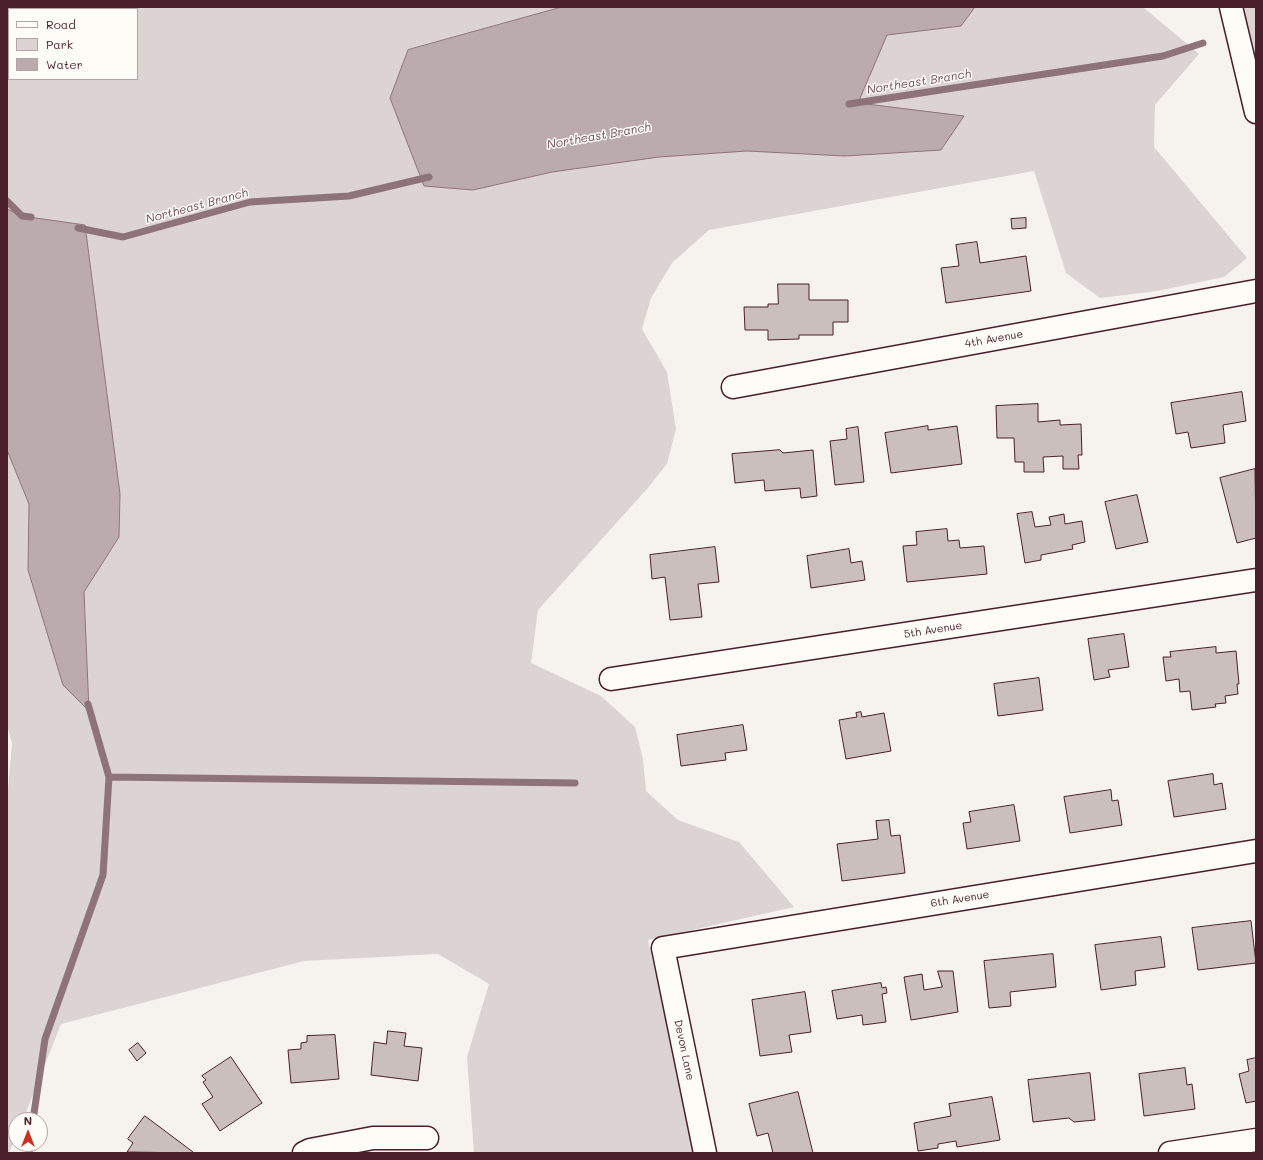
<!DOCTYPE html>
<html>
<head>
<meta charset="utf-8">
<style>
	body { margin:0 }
	#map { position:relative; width:1263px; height:1160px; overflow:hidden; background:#f6f3ef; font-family:Mali,sans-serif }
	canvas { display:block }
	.frame { position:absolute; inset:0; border:8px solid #4a1f2b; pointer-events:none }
	.legend { position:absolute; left:8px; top:8px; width:130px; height:72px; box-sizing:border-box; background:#fdfcf7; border:1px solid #b5a4a5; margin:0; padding:5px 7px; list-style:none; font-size:12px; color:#4a1f2b }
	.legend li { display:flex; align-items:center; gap:8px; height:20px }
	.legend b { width:20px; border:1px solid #b5a4a5 }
	.north { position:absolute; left:8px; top:1112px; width:40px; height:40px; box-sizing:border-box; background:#fdfcf7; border:1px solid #b5a4a5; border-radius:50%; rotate:0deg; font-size:11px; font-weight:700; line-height:16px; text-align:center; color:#4a1f2b }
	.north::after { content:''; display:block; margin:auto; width:14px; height:18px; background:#c8321e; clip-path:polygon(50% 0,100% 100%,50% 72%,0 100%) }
</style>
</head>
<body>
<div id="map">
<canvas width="1263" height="1160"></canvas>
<div class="frame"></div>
<ul class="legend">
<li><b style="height:5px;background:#fdfcf7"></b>Road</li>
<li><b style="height:11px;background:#dcd4d2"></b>Park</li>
<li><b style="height:11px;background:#bbabac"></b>Water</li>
</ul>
<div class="north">N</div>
</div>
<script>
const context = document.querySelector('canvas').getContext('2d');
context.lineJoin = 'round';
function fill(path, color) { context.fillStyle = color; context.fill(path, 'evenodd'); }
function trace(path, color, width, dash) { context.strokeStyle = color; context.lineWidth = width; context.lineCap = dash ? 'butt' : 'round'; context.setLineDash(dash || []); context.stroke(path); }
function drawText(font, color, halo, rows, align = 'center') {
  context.font = font + ' Mali,sans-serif'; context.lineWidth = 3; context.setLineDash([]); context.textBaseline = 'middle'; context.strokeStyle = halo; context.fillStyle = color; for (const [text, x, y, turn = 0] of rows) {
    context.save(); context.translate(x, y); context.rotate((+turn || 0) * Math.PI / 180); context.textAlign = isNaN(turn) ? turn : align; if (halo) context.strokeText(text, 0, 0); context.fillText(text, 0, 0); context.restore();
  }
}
const green = new Path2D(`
	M7,7H562L408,50L418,172L424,186L473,190L552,172L596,157L653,7H1143L1199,54L1155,105L1154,147L1247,258L1224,277L1157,291L1100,298L1066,273L1034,171L709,230L672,263L651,298L642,329L667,372L676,429L667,464L646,490L538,610L531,663L601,696L635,727L643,759L646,791L678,820L739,842L794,907L648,940L696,1153H474L467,1057L489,984L438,954L304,961L61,1024L23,1120H16V1136L9,1153H7V802L12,743L7,726V450L29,504L28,570L89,711L84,592L119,537L120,494L85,225L22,216L7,209ZM9,9H137V79H9Z
	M1243,7H1256V64Z`);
const water = new Path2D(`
	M562,7H975L961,26L887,35L858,103L964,116L941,150L845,156L747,151L659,157L552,172L473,190L424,186L390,98L408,50Z
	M7,209L22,216L85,225L120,494L119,537L84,592L89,711L63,685L28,570L29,504L7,450Z`);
const stream = new Path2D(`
	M849,104L1163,56L1203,43
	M7,201L22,216L31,217
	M78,228L123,237L250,202L349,196L429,177
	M88,704L109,777L575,783
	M33,1120L45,1039L103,875L109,777
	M29,1153L30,1144`);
const building = new Path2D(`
	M1026,218V228L1012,229L1011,219Z
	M977,242L980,263L1026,256L1031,291L946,303L941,268L959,266L956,245Z
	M778,284H809V300H848V322H833V335H799V339L768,340V330H745L744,307H768V304H778Z
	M1242,392L1246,421L1223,425L1225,443L1191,448L1188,432L1176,434L1171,403Z
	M1038,404V422L1060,420V425L1081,424L1082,455H1078L1079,469H1063V456L1043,457L1044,472H1024V462H1015L1014,438H997L996,406Z
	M928,426V430L957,426L962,464L891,473L885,433Z
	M858,427L864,482L835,485L830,441L847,439L846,429Z
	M780,450L783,453L813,450L817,496L801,498L800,488L765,491L764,480L735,483L732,454Z
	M1255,469L1256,538L1237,543L1220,478Z
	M1137,495L1148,542L1116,549L1105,502Z
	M1032,512L1035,527L1051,525L1049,517L1064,514L1065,524L1082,521L1085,542L1072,545L1073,549L1041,555V560L1025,563L1017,514Z
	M947,529L948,541L959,540L960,548L984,546L987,574L907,582L903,546L917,545L916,532Z
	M715,547L719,582L698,584L702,617L670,620L665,577L652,579L650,555Z
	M849,549L851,563L862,561L865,580L811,588L807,556Z
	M1124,634L1129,667L1108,670L1110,677L1094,680L1088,639Z
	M1216,647V653L1236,651L1239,684H1237L1238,694L1225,696L1226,703L1215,704L1216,707L1192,710L1190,691L1180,692L1179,679L1166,681L1163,657H1171L1170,652Z
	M1039,678L1043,710L998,716L994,684Z
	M861,712L862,717L884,713L891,751L846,759L839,720L857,717L856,713Z
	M743,725L747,750L725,753L726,760L681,766L677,735Z
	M1213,774L1214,785L1222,783L1226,809L1174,817L1168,781Z
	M1111,790L1112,801L1118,800L1122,825L1070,833L1064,797Z
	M1014,805L1020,841L967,849L963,823L971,822L969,812Z
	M889,820L891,836L900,835L905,873L842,881L837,844L878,839L876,821Z
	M1251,921L1256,963L1198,970L1192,928Z
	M1161,937L1165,967L1135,971L1136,985L1101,990L1095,945Z
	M1053,954L1056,987L1010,992L1011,1006L989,1008L984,961Z
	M938,971H953L958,1012L911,1020L904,977L922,974L924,990L942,987Z
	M881,983L882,988L886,987L887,993L882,994L886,1022L863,1025L862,1015L837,1019L832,991Z
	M805,992L811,1032L789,1035L792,1052L760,1056L752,1000Z
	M388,1031L406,1033L404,1046L422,1048L418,1081L371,1075L374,1042L386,1044Z
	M335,1035L339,1079L291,1083L288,1050L301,1049V1043L307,1042V1036Z
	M138,1043L146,1053L137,1061L129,1050Z
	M231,1057L262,1103L220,1131L202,1104L213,1097L203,1082L206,1080L202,1076Z
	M1256,1058V1101L1246,1103L1239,1074L1249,1071L1247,1060Z
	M1185,1068L1187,1085L1192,1084L1195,1109L1144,1116L1139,1074Z
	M1090,1073L1095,1120L1074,1122L1069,1118L1033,1122L1028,1080Z
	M798,1092L813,1153H773L768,1133L757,1136L749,1104Z
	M992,1097L1000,1140L957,1147L956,1141L938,1144V1148L918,1151L914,1123L951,1116L949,1104Z
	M145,1116L193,1152L192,1153L127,1152L133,1143L128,1139Z`);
const minor = new Path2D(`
	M733,387L1256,291
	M611,679L1256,580
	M304,1153L310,1150L373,1138H427
	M705,1153L663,948L1256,851
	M1170,1153L1256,1140`);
const major = new Path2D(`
	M1231,7L1256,112`);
const streetNames = [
	["4th Avenue",994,339,-10],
	["5th Avenue",933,630,-9],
	["6th Avenue",960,899,-9],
	["Devon Lane",684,1050,78]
];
const waterNames = [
	["Northeast Branch",919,82,-9],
	["Northeast Branch",599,136,-10],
	["Northeast Branch",197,206,-15]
];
fill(green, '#dcd4d2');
fill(water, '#bbabac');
trace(water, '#8e7378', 1);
trace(stream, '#8e7378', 7);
fill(building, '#cbbfbe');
trace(building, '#4a1f2b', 1);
trace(minor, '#4a1f2b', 25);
trace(major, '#4a1f2b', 25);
trace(minor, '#fdfcf7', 22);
trace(major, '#fdfcf7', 22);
drawText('11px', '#4a1f2b', '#fdfcf7', streetNames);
drawText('italic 12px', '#725058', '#fdfcf7', waterNames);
</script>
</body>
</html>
